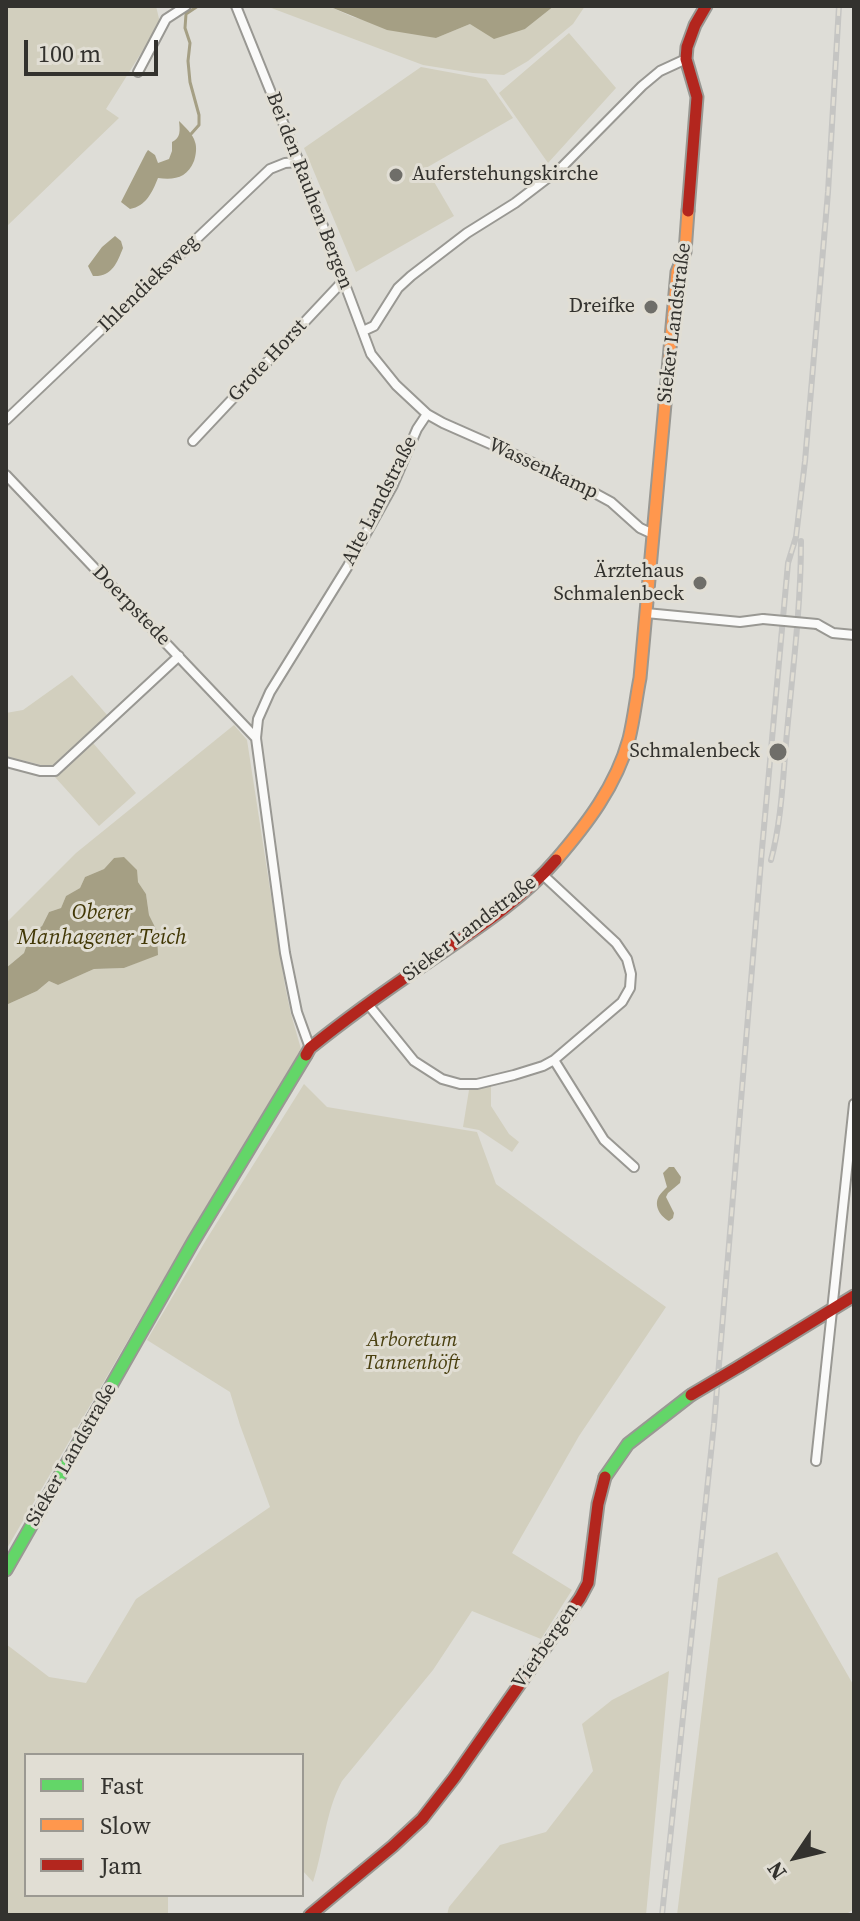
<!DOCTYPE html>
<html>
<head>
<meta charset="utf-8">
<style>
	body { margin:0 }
	#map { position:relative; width:860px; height:1921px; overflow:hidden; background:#deddd7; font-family:"Source Serif 4",serif }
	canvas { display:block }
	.frame { position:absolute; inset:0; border:8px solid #33322e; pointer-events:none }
	.legend { position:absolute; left:24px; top:1753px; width:280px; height:144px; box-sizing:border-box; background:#e1ded4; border:2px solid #9b9992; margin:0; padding:10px 14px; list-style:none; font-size:24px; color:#33322e }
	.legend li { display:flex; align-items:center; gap:16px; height:40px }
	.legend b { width:40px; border:2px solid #9b9992 }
	.north { position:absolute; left:756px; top:1817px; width:80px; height:80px; -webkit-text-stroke:6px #e1ded4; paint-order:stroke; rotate:235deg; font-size:22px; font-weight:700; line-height:32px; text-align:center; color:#33322e }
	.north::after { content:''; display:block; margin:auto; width:28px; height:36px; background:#33322e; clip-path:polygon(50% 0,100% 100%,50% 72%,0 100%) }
	.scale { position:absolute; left:24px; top:40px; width:134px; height:36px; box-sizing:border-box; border:4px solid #33322e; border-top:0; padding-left:10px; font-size:24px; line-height:28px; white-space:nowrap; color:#33322e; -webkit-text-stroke:6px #e1ded4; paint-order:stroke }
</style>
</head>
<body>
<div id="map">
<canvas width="860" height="1921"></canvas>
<div class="frame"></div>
<ul class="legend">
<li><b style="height:10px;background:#63d668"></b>Fast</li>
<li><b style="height:10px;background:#ff974d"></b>Slow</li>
<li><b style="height:10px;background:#b3261e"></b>Jam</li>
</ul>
<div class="north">N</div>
<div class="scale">100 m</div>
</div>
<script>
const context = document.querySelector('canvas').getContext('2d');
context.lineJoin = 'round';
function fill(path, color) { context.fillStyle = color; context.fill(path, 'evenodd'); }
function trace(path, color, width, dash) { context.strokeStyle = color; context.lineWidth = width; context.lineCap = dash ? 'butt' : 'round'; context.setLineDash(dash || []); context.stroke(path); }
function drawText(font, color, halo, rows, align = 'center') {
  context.font = font + ' "Source Serif 4",serif'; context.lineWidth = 6; context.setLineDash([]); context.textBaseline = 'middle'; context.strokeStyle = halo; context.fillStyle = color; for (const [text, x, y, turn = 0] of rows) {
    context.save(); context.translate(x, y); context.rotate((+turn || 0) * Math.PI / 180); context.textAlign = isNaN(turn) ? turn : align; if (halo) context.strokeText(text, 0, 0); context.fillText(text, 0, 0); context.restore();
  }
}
const green = new Path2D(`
	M6,6H156L160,23L106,109L119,118L6,227Z
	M266,6H328L353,17L436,38L470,24L525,29L554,6H585L573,24L528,61L504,75L473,73L423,65Z
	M569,33L616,88L548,163L499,93Z
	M421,67L486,79L513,118L426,168L454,216L356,272L304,148Z
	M72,675L108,716L87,736L136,793L99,826L45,766L6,756V713L23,710Z
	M234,725L247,740L285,986L291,1014L301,1049L195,1225L6,1550V1005L37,991L49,981L58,985L94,969L124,968L158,954L157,931L149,915L146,894L138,882L114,858L104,869L85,877L80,888L66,896L61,908L49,912L42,926L30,935L24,953L6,968V923L76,853Z
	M304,1084L327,1107L477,1132L496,1184L583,1248L666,1307L579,1436L512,1553L572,1590L541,1639L472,1611L433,1670L342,1781C325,1812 324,1849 313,1882L302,1870V1755H26V1895H168V1915H6V1644L49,1677L86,1683L136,1599L270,1507L240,1425L230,1392L147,1340L206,1240Z
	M491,1086V1106L509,1134L519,1142L512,1152L479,1130L463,1127L469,1090Z
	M777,1552L854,1686V1909L845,1915H677L718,1578Z
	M669,1671L646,1915H447L449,1907L500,1845L546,1832L593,1771L582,1724L612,1700Z`);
const water = new Path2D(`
	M328,6H554L525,29L494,39L470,24L436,38L387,30Z
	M179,121C185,127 193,134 195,142C197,147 196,155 194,161C187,178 175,180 158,178C152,193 146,206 130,209L121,202L146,153L148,150L155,155L158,163L169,159L172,151V142C181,138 180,130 179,121Z
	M115,236L121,241L123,248C117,263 112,277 93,276L88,266L102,247Z
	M124,857L137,870L138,882L146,894L149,915L157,931L158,955L124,968L94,969L58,985L49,981L37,991L6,1005V968L24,953L30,935L42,926L49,912L61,908L66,896L80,888L85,877L104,869L114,858Z
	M669,1167H674L681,1177L680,1183L668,1193L666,1197L674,1213L673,1218L669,1221C661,1217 653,1206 659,1196C661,1193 664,1190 667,1187L663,1173Z`);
const stream = new Path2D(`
	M191,134L199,125V115L190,82L188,61L190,43L185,28L186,14L198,6`);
const street = new Path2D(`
	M236,6L299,162L371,354L396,385L427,414L443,423L520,457L589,490L611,502L640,528L653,534
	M138,72L166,19L186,6
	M363,331L374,326L398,288L411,276L467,233L515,203L562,167L642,86L660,71L686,59
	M6,420L270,169L285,163L299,162
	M193,441L343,281
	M6,475L256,738
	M646,613L740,622L763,619
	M817,624L833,633L854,635
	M6,762L40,771H55L179,656
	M367,1003L414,1061L442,1079L460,1084H477L514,1075L543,1066L554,1060L622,1002L630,988L631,974L627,959L616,943L543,875
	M310,1048L297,1012L285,953L256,738L258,719L270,692L348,566L393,485L417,429L427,414
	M554,1060L604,1140L634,1167
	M816,1461L854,1104`);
const fast = new Path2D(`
	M605,1477L628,1444L691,1395
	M6,1570L193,1242L306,1055`);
const slow = new Path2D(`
	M556,860C587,824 616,786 629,739C634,719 636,698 640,678L677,272L685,252L688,211`);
const jam = new Path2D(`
	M688,211L697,97L686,59L687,47L695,25L706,6
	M306,1055L310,1048C347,1018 385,991 425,964C470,933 520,902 556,860
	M740,1366L854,1296
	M310,1915L393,1846L422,1819L454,1778L580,1598L588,1583L598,1504L605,1477`);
const rail = new Path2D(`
	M771,860C782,819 783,774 787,732C793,668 801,605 801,541
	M662,1915L714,1424L762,849L788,563L796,537L805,461L828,192L839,6`);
const streetBridge = new Path2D(`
	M763,619L817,624`);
const jamBridge = new Path2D(`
	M691,1395L740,1366`);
const markers = [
	[396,175,8,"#6f6e69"],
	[651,307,8,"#6f6e69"],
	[700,583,8,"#6f6e69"],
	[778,752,10,"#6f6e69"]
];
const poiNames = [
	["Auferstehungskirche",412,175,"left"],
	["Dreifke",635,307],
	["Ärztehaus",684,572],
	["Schmalenbeck",684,595],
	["Schmalenbeck",760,752]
];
const streetNames = [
	["Bei den Rauhen Bergen",309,191,69],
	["Ihlendieksweg",149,284,-44],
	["Sieker Landstraße",675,323,-83],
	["Grote Horst",268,361,-47],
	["Wassenkamp",543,469,25],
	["Alte Landstraße",380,501,-63],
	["Doerpstede",131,606,46],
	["Sieker Landstraße",470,929,-37],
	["Sieker Landstraße",72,1455,-60],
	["Vierbergen",546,1646,-55]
];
const parkNames = [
	["Arboretum",412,1341],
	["Tannenhöft",412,1364]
];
const waterNames = [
	["Oberer",102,913],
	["Manhagener Teich",102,938]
];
fill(green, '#d2cfbe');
fill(water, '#a59f84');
trace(stream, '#a59f84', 3);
trace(street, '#999893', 12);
trace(fast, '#999893', 15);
trace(slow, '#999893', 15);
trace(jam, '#999893', 15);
trace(street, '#fafaf9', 8);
trace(fast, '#63d668', 11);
trace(slow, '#ff974d', 11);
trace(jam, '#b3261e', 11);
trace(rail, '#c5c5c3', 6);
trace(rail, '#e1ded4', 3, [9]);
trace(streetBridge, '#999893', 12, []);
trace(jamBridge, '#999893', 15, []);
trace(streetBridge, '#fafaf9', 8);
trace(jamBridge, '#b3261e', 11);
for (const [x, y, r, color] of markers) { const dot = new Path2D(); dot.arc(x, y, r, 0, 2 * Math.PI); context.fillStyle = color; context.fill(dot); trace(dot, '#e1ded4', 3); }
drawText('20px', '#33322e', '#e1ded4', poiNames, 'right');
drawText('20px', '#33322e', '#e1ded4', streetNames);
drawText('italic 20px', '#4a4010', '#e1ded4', parkNames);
drawText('italic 22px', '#423806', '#e1ded4', waterNames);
</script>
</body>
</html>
